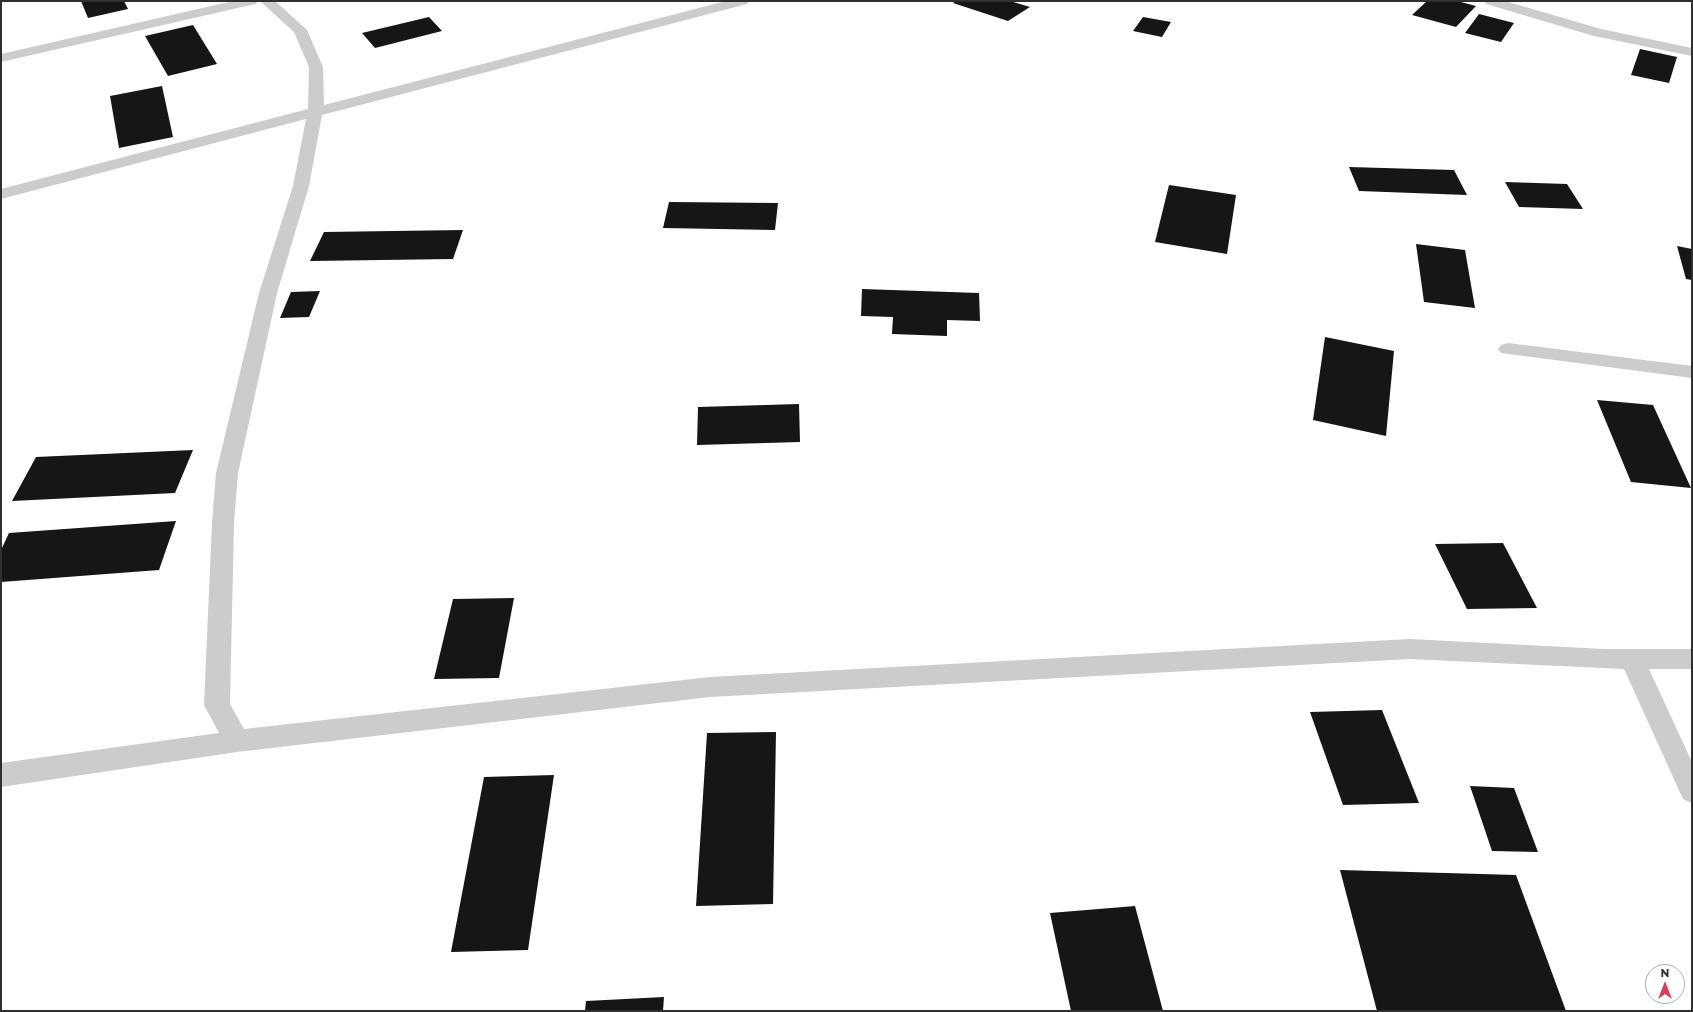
<!DOCTYPE html>
<html>
<head>
<meta charset="utf-8">
<style>
	body { margin:0 }
	#map { position:relative; width:1693px; height:1012px; overflow:hidden; background:#fff; font-family:Montserrat,sans-serif }
	canvas { display:block }
	.frame { position:absolute; inset:0; border:2px solid #2f2f2f; pointer-events:none }
	.north { position:absolute; left:1645px; top:964px; width:40px; height:40px; box-sizing:border-box; background:#fff; border:1px solid #acacac; border-radius:50%; rotate:0deg; font-size:11px; font-weight:700; line-height:16px; text-align:center; color:#2f2f2f }
	.north::after { content:''; display:block; margin:auto; width:14px; height:18px; background:#da3e5d; clip-path:polygon(50% 0,100% 100%,50% 72%,0 100%) }
</style>
</head>
<body>
<div id="map">
<canvas width="1693" height="1012"></canvas>
<div class="frame"></div>
<div class="north">N</div>
</div>
<script>
const context = document.querySelector('canvas').getContext('2d');
context.lineJoin = 'round';
function fill(path, color) { context.fillStyle = color; context.fill(path, 'evenodd'); }
const building = new Path2D(`
	M81,1H124L128,9L88,18Z
	M956,1H1010L1030,7L1008,21L953,3Z
	M1427,1H1457L1476,6L1456,27L1412,15Z
	M1479,14L1514,23L1501,42L1465,33Z
	M429,17L442,31L375,48L362,33Z
	M1143,17L1171,22L1162,37L1133,31Z
	M193,25L217,64L168,76L145,36Z
	M1640,49L1677,57L1669,83L1631,75Z
	M162,86L173,137L119,148L110,96Z
	M1349,167L1454,170L1467,195L1359,191Z
	M1505,182L1567,184L1583,209L1519,207Z
	M1169,185L1236,195L1227,254L1155,242Z
	M669,202L778,203L775,230L663,228Z
	M463,230L453,259L310,261L324,232Z
	M1416,244L1465,250L1475,308L1424,302Z
	M1677,246L1692,249V280L1686,279Z
	M862,289L979,293L980,321L947,320V336L892,334L893,317L861,316Z
	M320,291L309,317L280,318L291,292Z
	M1325,337L1394,351L1386,436L1313,420Z
	M1597,400L1653,405L1691,488L1631,482Z
	M799,404L800,442L697,445L698,407Z
	M193,450L175,493L12,501L36,457Z
	M176,521L159,570L1,582V550L9,533Z
	M1503,543L1537,608L1467,609L1435,544Z
	M514,598L499,678L434,679L453,599Z
	M1382,710L1419,803L1343,805L1310,712Z
	M776,732L773,904L696,906L707,733Z
	M554,775L528,950L451,952L484,777Z
	M1470,786L1514,788L1538,852L1492,851Z
	M1340,870L1516,875L1566,1011H1377Z
	M1135,906L1163,1011H1071L1050,913Z
	M664,997L663,1011H585L586,1001Z`);
const minor = new Path2D(`
	M233,1H258L256,4L251,5L1,62V54Z
	M260,1H275L307,30L323,67L324,105L726,1H749L747,4L322,115L309,186L277,293L238,473L234,523L230,704L244,729L710,677L1410,639L1604,649H1692V669H1649L1692,762V803L1683,799L1624,669L1410,659L710,697L237,752L1,787V763L219,733L204,705L212,523L216,473L259,293L293,186L306,119L1,199V189L308,109L309,67L294,32Z
	M1484,1H1505L1601,29L1692,48V56L1594,36L1486,4Z
	M1508,343L1692,366V378L1501,353L1498,349L1501,345Z`);
fill(building, '#161616');
fill(minor, '#ccc');
</script>
</body>
</html>
